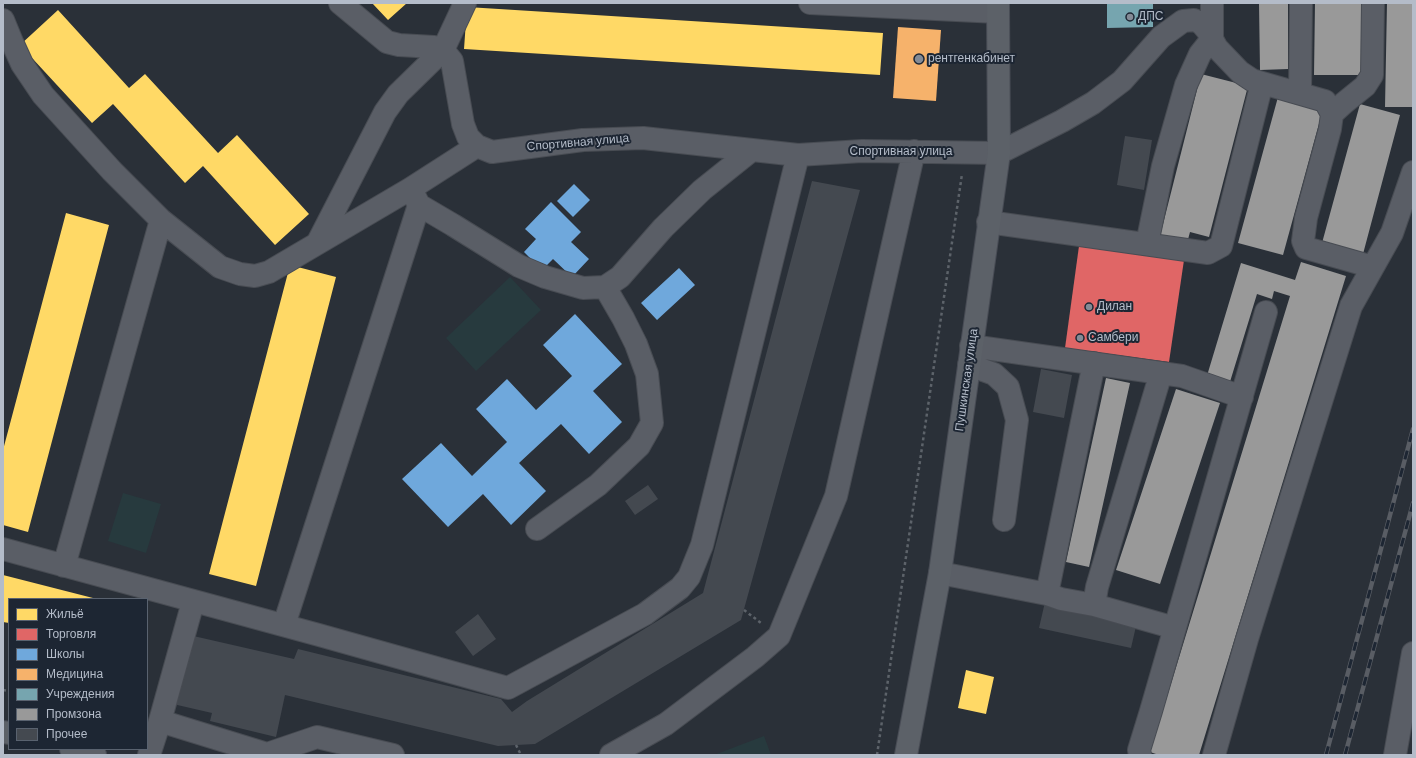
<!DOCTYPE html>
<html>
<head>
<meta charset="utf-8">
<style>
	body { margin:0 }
	#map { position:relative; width:1416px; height:758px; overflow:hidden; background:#2a3038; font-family:"DM Sans",sans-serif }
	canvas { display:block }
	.frame { position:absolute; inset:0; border:4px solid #b4bcc9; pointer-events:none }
	.legend { position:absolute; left:8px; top:598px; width:140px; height:152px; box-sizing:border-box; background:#1d2633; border:1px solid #59626f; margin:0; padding:5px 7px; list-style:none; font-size:12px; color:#b4bcc9 }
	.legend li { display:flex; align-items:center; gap:8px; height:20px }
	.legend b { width:20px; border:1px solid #59626f }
</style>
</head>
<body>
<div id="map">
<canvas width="1416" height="758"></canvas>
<div class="frame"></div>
<ul class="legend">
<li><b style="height:11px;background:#ffd966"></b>Жильё</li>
<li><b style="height:11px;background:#e06666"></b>Торговля</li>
<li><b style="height:11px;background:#6fa8dc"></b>Школы</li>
<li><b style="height:11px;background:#f6b26b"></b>Медицина</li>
<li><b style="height:11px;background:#76a5af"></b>Учреждения</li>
<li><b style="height:11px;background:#999"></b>Промзона</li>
<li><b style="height:11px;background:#444950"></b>Прочее</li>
</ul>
</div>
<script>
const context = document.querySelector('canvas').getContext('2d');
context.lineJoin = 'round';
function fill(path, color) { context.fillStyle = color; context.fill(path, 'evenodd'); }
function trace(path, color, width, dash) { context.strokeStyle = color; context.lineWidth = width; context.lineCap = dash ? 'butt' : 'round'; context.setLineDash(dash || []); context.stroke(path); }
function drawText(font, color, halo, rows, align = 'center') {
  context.font = font + ' "DM Sans",sans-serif'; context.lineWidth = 4; context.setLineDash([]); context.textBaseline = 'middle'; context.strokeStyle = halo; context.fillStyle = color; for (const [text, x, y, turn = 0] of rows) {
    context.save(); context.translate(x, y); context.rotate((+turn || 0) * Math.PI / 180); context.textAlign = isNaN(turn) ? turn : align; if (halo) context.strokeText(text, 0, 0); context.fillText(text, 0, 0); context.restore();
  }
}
const green = new Path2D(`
	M510,277L541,310L476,371L446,338Z
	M123,493L161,504L146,553L108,541Z
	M764,736L771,755H714Z`);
const homes = new Path2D(`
	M372,3H407L388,20Z
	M467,7L883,33L880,75L464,49Z
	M58,10L129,88L145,74L218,153L237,135L309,214L275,245L203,166L185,183L113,104L92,123L20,45Z
	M66,213L109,225L28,532L3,525V450Z
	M290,265L336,277L256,586L209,574Z
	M3,575L93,598L92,599H9V623L3,622Z
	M966,670L994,677L986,714L958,708Z`);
const shops = new Path2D(`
	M1079,246L1184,260L1169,362L1065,348Z`);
const schools = new Path2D(`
	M574,184L590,200L573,217L557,201Z
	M551,202L581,232L571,242L589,259L572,277L553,259L542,270L524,252L536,239L525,229Z
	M679,268L695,285L657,320L641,303Z
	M575,314L622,364L593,391L622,422L589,454L561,424L519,463L546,491L511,525L483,494L448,527L402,479L441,443L472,476L507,442L476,409L507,379L536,410L572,376L543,345Z`);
const health = new Path2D(`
	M898,27L941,30L936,101L893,98Z`);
const public = new Path2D(`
	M1153,3V27L1107,28V4Z`);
const industry = new Path2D(`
	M1259,3H1288V69L1260,70Z
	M1315,3H1361V75H1314Z
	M1387,3H1413V107H1385Z
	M1201,74L1248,86L1209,237L1190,232L1187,243L1160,236Z
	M1278,97L1323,109L1283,255L1238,243Z
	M1360,104L1400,115L1363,254L1322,243Z
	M1301,262L1346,276L1199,755H1159L1150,752L1290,296L1274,291L1272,299L1257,294L1229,385L1206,379L1241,263L1295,280Z
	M1106,378L1130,383L1089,567L1066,562Z
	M1176,389L1220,403L1160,584L1116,570Z`);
const building = new Path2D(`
	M1125,136L1152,140L1144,190L1117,185Z
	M812,181L860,190L741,620L535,744L498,746L285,695L276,737L210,721L212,713L173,704L189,635L294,659L298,649L501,699L512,712L527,701L703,593Z
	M1041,369L1072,375L1064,418L1033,412Z
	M648,485L658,499L635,515L625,501Z
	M1045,602L1137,622L1131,648L1039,628Z
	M478,614L496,639L473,656L455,632Z`);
const path = new Path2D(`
	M744,610L761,623
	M3,690L9,691
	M516,745L521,755
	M877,755L962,174`);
const minor = new Path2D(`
	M340,3L387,42L399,45L434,47L443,50L452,61L463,124L468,137L477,146L492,152L583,140L643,138L798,155L862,151L999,153L1062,121L1093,103L1122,81L1161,37L1183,21L1194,20L1201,23L1207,30L1217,48L1240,72L1252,80L1325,101L1332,114L1330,129L1306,218L1303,241L1306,248L1373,267
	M810,3L998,12
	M3,20L12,42L22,64L43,95L112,171L161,220L220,267L240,274L255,276L269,272L410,189L477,146
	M1300,93L1301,3
	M1332,114L1344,103L1365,86L1372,75L1373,3
	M413,193L419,205L453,225L519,266L545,277L583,288L605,287
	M988,222L1208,253L1221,246L1262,83
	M318,242L385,112L398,94L443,50L465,3
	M1147,244L1163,166L1186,85L1200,54L1212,39V3
	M971,346L1182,376L1242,397
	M969,365L994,374L1008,387L1017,420L1004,520
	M537,529L598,485L639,446L652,423L647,374L636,344L623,318L605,287L620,277L663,228L702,190L752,150
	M3,549L319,635L508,688L645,614L680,588L689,577L702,545L798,155
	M64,566L161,220
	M940,573L1047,594L1061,599L1094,605L1097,587L1161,373
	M1047,594L1094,363
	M1094,605L1175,628
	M284,625L419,205
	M160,721L267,754L317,737L393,755
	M149,755L160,721L193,602
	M611,755L666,724L755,657L779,636L836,496L914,151
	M1140,755L1139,750L1151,711L1266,312
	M1214,755L1247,639L1351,306L1392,233L1413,172
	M1395,755L1413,653`);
const major = new Path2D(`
	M3,732L9,733
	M71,749L95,755
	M906,755L940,573L999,153L998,3`);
const rail = new Path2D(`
	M1326,755L1413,429
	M1345,755L1413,503`);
const markers = [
	[1130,17,4,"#848b96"],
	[919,59,5,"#848b96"],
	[1089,307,4,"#848b96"],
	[1080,338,4,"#848b96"]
];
const poiNames = [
	["ДПС",1138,17],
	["рентгенкабинет",928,59],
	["Дилан",1097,307],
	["Самбери",1088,338]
];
const streetNames = [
	["Спортивная улица",578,143,-5],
	["Спортивная улица",901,152],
	["Пушкинская улица",967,380,-82]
];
fill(green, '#273a3e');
fill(homes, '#ffd966');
fill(shops, '#e06666');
fill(schools, '#6fa8dc');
fill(health, '#f6b26b');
fill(public, '#76a5af');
fill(industry, '#999');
fill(building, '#444950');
trace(minor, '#484c53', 24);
trace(major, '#484c55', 24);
trace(path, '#5d636a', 2.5, [3, 3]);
trace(minor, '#5a5e66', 22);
trace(major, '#5c6168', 22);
trace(rail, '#595d64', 4.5);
trace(rail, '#1d2633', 3, [9]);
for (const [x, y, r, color] of markers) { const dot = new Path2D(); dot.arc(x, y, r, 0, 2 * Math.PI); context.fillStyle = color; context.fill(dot); trace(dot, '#1d2633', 1.5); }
drawText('12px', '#b4bcc9', '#1d2633', poiNames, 'left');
drawText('12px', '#b4bcc9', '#1d2633', streetNames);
</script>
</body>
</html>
